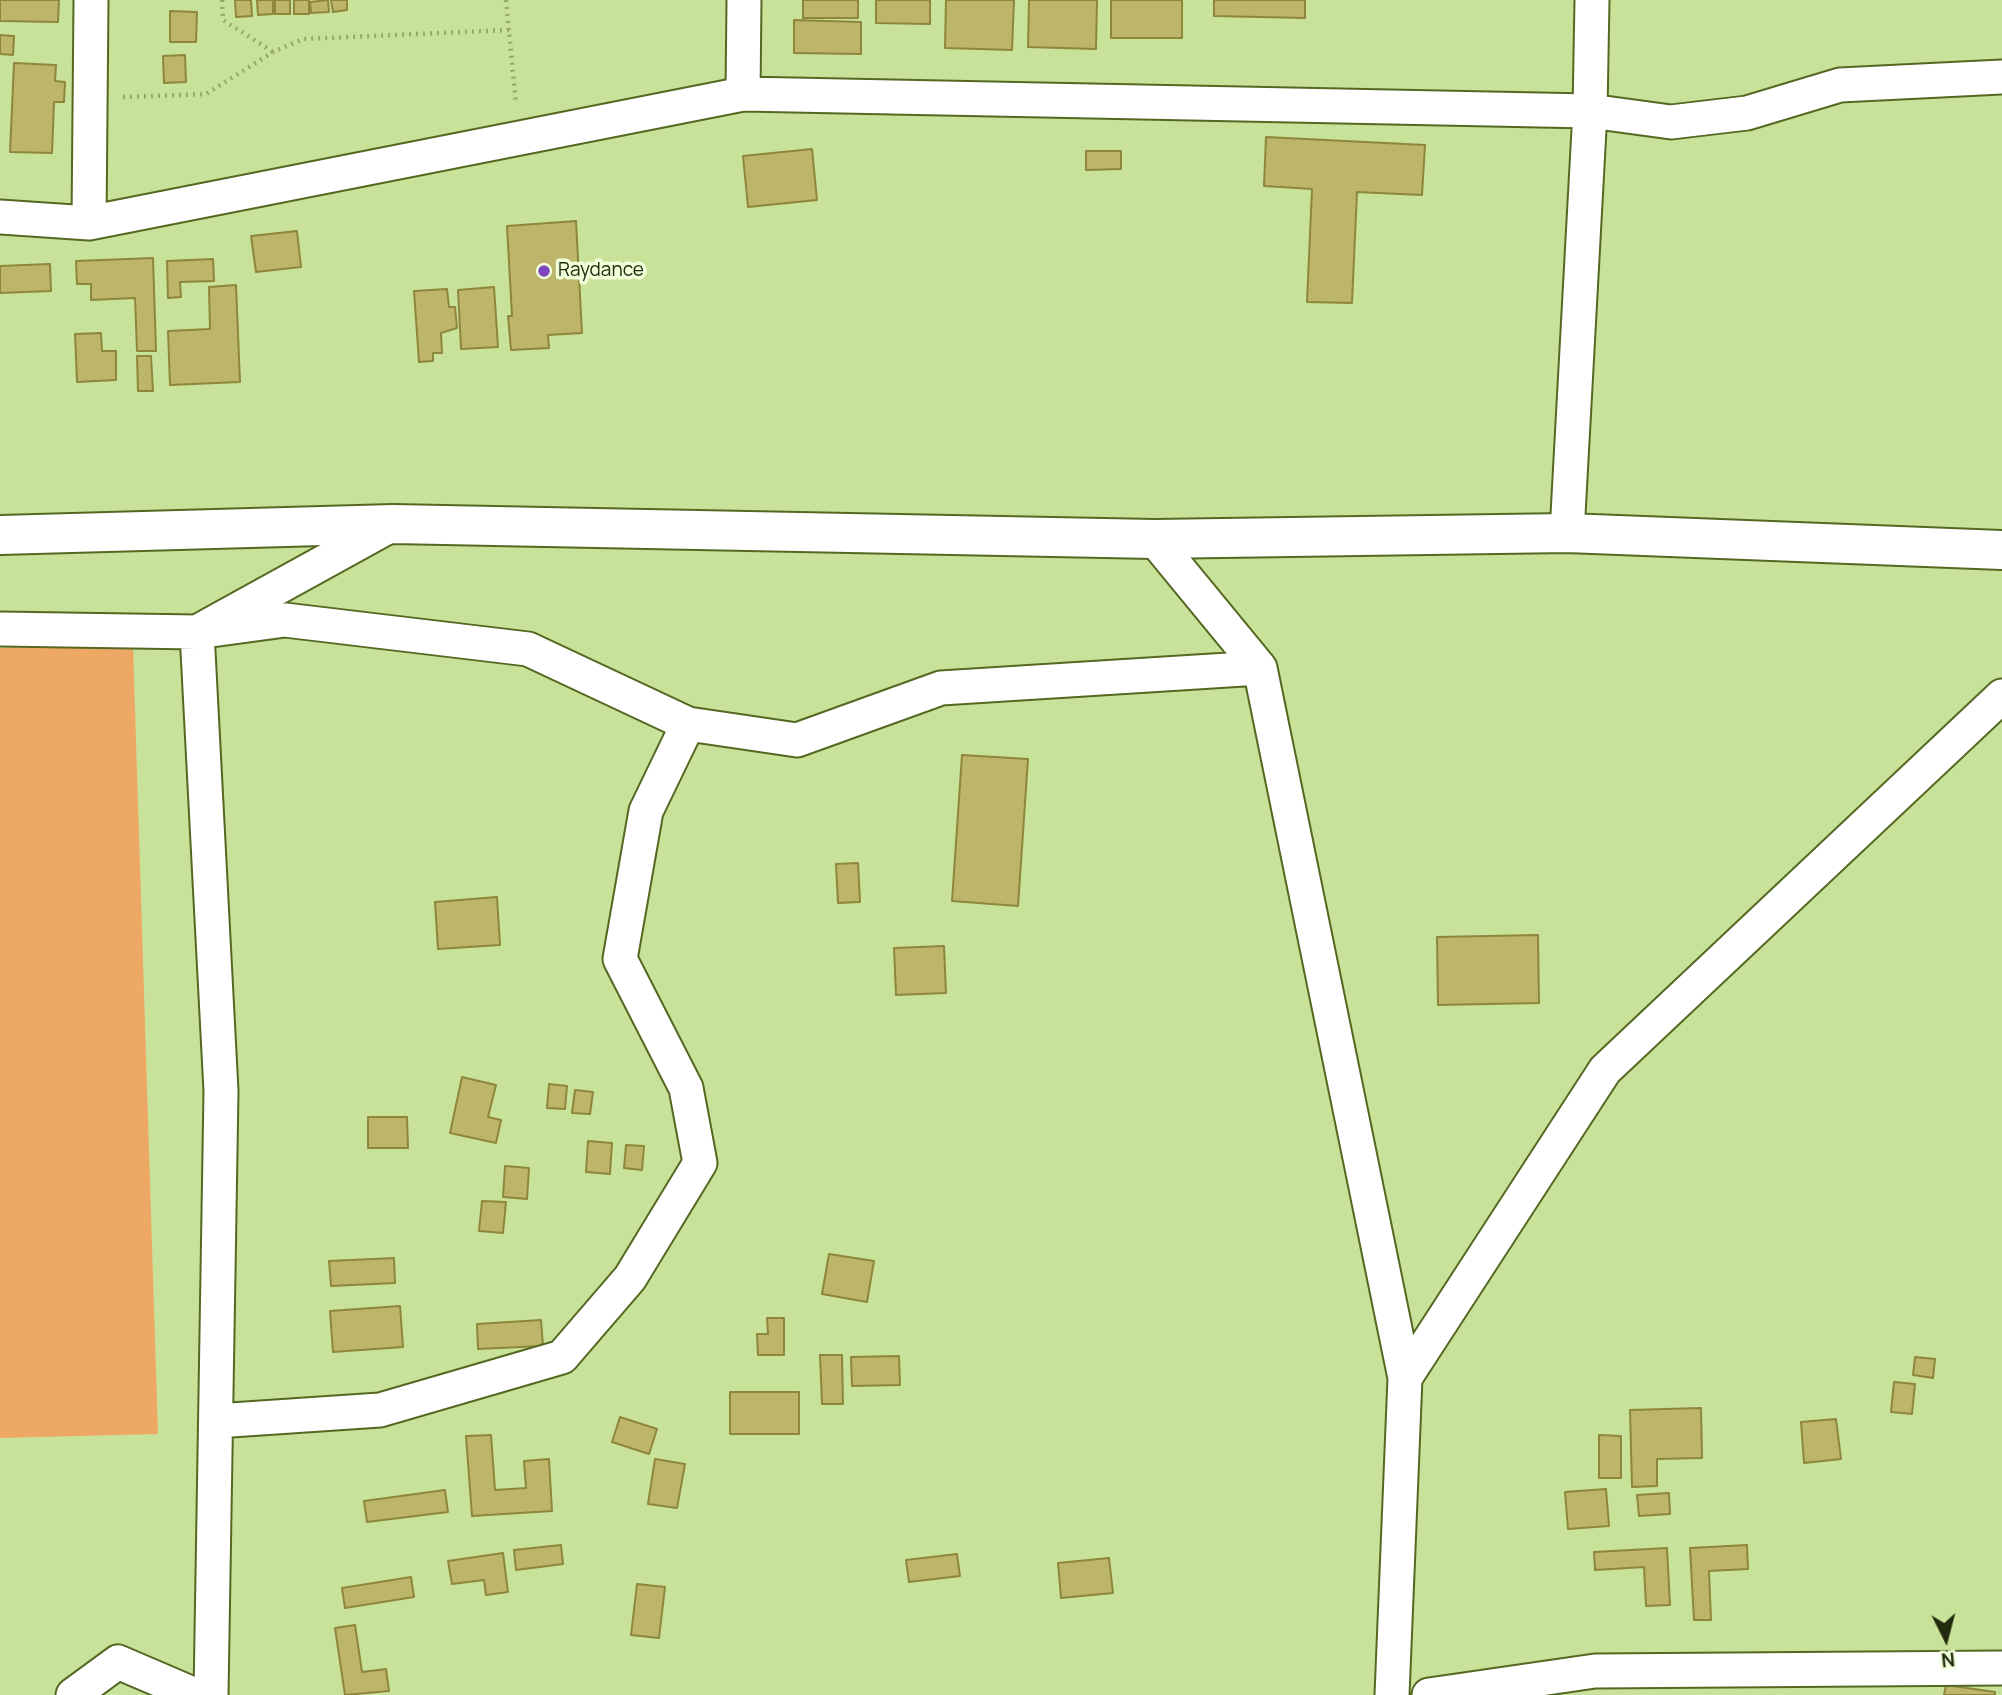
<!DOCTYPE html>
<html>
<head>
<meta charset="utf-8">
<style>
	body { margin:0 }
	#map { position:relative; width:2002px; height:1695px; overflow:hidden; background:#c9e29a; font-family:Manrope,sans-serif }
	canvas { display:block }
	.north { position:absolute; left:1911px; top:1604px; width:70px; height:70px; -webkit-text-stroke:5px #f0feda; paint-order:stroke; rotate:174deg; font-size:19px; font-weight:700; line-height:28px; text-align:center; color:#222b0e }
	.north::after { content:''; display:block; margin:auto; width:24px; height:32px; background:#222b0e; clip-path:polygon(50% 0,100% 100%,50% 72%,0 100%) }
</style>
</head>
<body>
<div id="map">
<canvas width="2002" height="1695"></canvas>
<div class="north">N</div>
</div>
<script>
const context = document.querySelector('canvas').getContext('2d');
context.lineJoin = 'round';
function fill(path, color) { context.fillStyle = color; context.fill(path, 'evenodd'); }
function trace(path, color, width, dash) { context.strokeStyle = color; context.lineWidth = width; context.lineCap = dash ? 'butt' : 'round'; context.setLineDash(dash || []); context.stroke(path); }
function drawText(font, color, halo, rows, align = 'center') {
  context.font = font + ' Manrope,sans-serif'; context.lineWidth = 7; context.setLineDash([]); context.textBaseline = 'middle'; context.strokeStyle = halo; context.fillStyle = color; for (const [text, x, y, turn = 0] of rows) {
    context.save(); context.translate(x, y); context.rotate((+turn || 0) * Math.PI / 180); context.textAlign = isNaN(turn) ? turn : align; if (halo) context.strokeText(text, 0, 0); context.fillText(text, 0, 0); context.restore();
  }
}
const green = new Path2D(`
	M133,646L158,1434L0,1438V648Z`);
const building = new Path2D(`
	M0,0H59L58,22L0,21Z
	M235,0H251L252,16L236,17Z
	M257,0H273V14L258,15Z
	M275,0H290V14H275Z
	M294,0H309V14H294Z
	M328,0L329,12L311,13L310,2Z
	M331,0H347V10L333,12Z
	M803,0H858V18H803Z
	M876,0H930V24L876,23Z
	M946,0H1014L1012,50L945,48Z
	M1029,0H1097L1096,49L1028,47Z
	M1111,0H1182V38H1111Z
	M1214,0H1305V18L1214,16Z
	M170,11L197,12L196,42H170Z
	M794,20L861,22V54L794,53Z
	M0,35L14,36L13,55L0,54Z
	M185,55L186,82L164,83L163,56Z
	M14,63L56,65L55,81L65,82L64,102H54L52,153L10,152Z
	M1266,137L1425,145L1422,195L1357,192L1352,303L1307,302L1312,189L1264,186Z
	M812,149L817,200L748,207L743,156Z
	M1086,151H1121V169L1086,170Z
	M576,221L582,333L548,335L549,348L511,350L508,316H512L507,226Z
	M297,231L301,267L256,272L251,236Z
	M153,258L156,351H137L135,298L91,300V284H77L76,261Z
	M213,259L214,281L180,282L181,297L168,298L167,261Z
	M50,264L51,291L0,293V266Z
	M236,285L240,382L170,385L168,331L210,329L209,287Z
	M494,287L498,347L461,349L458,290Z
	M447,289L449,307H455L457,328L441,333L442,353H433V361L419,362L414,291Z
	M101,333L102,351H116V380L77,382L75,334Z
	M137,356H151L153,391H138Z
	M962,755L1028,759L1018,906L952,901Z
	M858,863L860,902L838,903L836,864Z
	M497,897L500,945L438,949L435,902Z
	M1538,935L1539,1003L1438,1005L1437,937Z
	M944,946L946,993L896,995L894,948Z
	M462,1077L496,1085L488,1117L501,1120L496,1143L450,1133Z
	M549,1084L567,1086L565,1109L547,1108Z
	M575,1090L593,1092L590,1114L572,1113Z
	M368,1117H407L408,1148H368Z
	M588,1141L612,1143L610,1174L586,1172Z
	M626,1145L644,1146L642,1170L624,1168Z
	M505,1166L529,1168L527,1199L503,1197Z
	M482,1201L506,1202L503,1233L479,1231Z
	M829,1254L874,1261L867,1302L822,1294Z
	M394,1258L395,1283L331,1286L329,1261Z
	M400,1306L403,1347L333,1352L330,1311Z
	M767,1318H784V1355H758L757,1334H768Z
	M541,1320L543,1346L478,1349L477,1324Z
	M820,1355H842L843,1404H822Z
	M899,1356L900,1385L852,1386L851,1357Z
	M1915,1357L1935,1359L1933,1378L1913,1375Z
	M1894,1382L1915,1384L1912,1414L1891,1412Z
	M730,1392H799V1434H730Z
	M1701,1408L1702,1458L1657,1459V1486L1632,1487L1630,1410Z
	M620,1417L657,1429L649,1454L612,1442Z
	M1836,1419L1841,1459L1804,1463L1801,1422Z
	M491,1435L495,1490L526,1488L524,1461L549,1459L552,1511L472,1516L466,1436Z
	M1599,1435L1621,1436V1478H1599Z
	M655,1459L685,1464L677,1508L648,1504Z
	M1606,1489L1609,1526L1568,1529L1565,1492Z
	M445,1490L448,1512L367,1522L364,1501Z
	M1669,1493L1670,1514L1639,1516L1637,1495Z
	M561,1545L563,1564L516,1570L514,1550Z
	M1747,1545L1748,1569L1709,1571L1711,1620H1694L1690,1548Z
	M1667,1548L1670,1605L1646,1606L1644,1567L1595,1570L1594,1552Z
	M503,1553L508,1592L486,1595L484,1580L452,1584L448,1561Z
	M957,1554L960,1576L909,1582L906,1560Z
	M1109,1558L1113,1593L1061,1598L1058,1563Z
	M411,1577L414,1597L345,1608L342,1588Z
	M637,1584L665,1587L659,1638L631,1635Z
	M355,1625L362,1672L386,1669L389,1691L345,1695L335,1628Z
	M1946,1685L1995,1692V1695H1944Z`);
const path = new Path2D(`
	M222,0L223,20L273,52
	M506,0L516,104
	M123,97L206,94L273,52L303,39L509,30`);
const minor = new Path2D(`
	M743,94L744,0
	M0,217L89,223L743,94L1590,111L1671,122L1747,113L1840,85L2002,77
	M89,223L91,0
	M1567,533L1590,111L1592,0
	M1154,539L1260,668L1405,1378
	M0,629L197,632L285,620L528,649L688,724L797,740L941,688L1260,668
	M216,1421L380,1410L562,1357L630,1278L700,1163L686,1088L620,959L646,811L688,724
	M73,1695L118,1662L195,1695
	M211,1695L221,1091L197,632L393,524
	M1392,1695L1405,1378L1605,1070L2002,696
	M1429,1695L1595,1671L2002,1668`);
const trunk = new Path2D(`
	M0,535L393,524L1154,539L1567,533L2002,550`);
const markers = [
	[544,271,7,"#8045bb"]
];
const poiNames = [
	["Raydance",558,271]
];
fill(green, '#eea866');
fill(building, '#bcb56a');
trace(building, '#8d863b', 2);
trace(minor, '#546822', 37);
trace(trunk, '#546822', 42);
trace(path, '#95a96e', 4.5, [2, 5]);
trace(minor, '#fff', 33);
trace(trunk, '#fff', 38);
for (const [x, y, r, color] of markers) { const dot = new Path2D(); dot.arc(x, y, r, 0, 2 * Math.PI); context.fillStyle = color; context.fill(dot); trace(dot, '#f0feda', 2.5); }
drawText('19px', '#222b0e', '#f0feda', poiNames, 'left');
</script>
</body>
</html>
